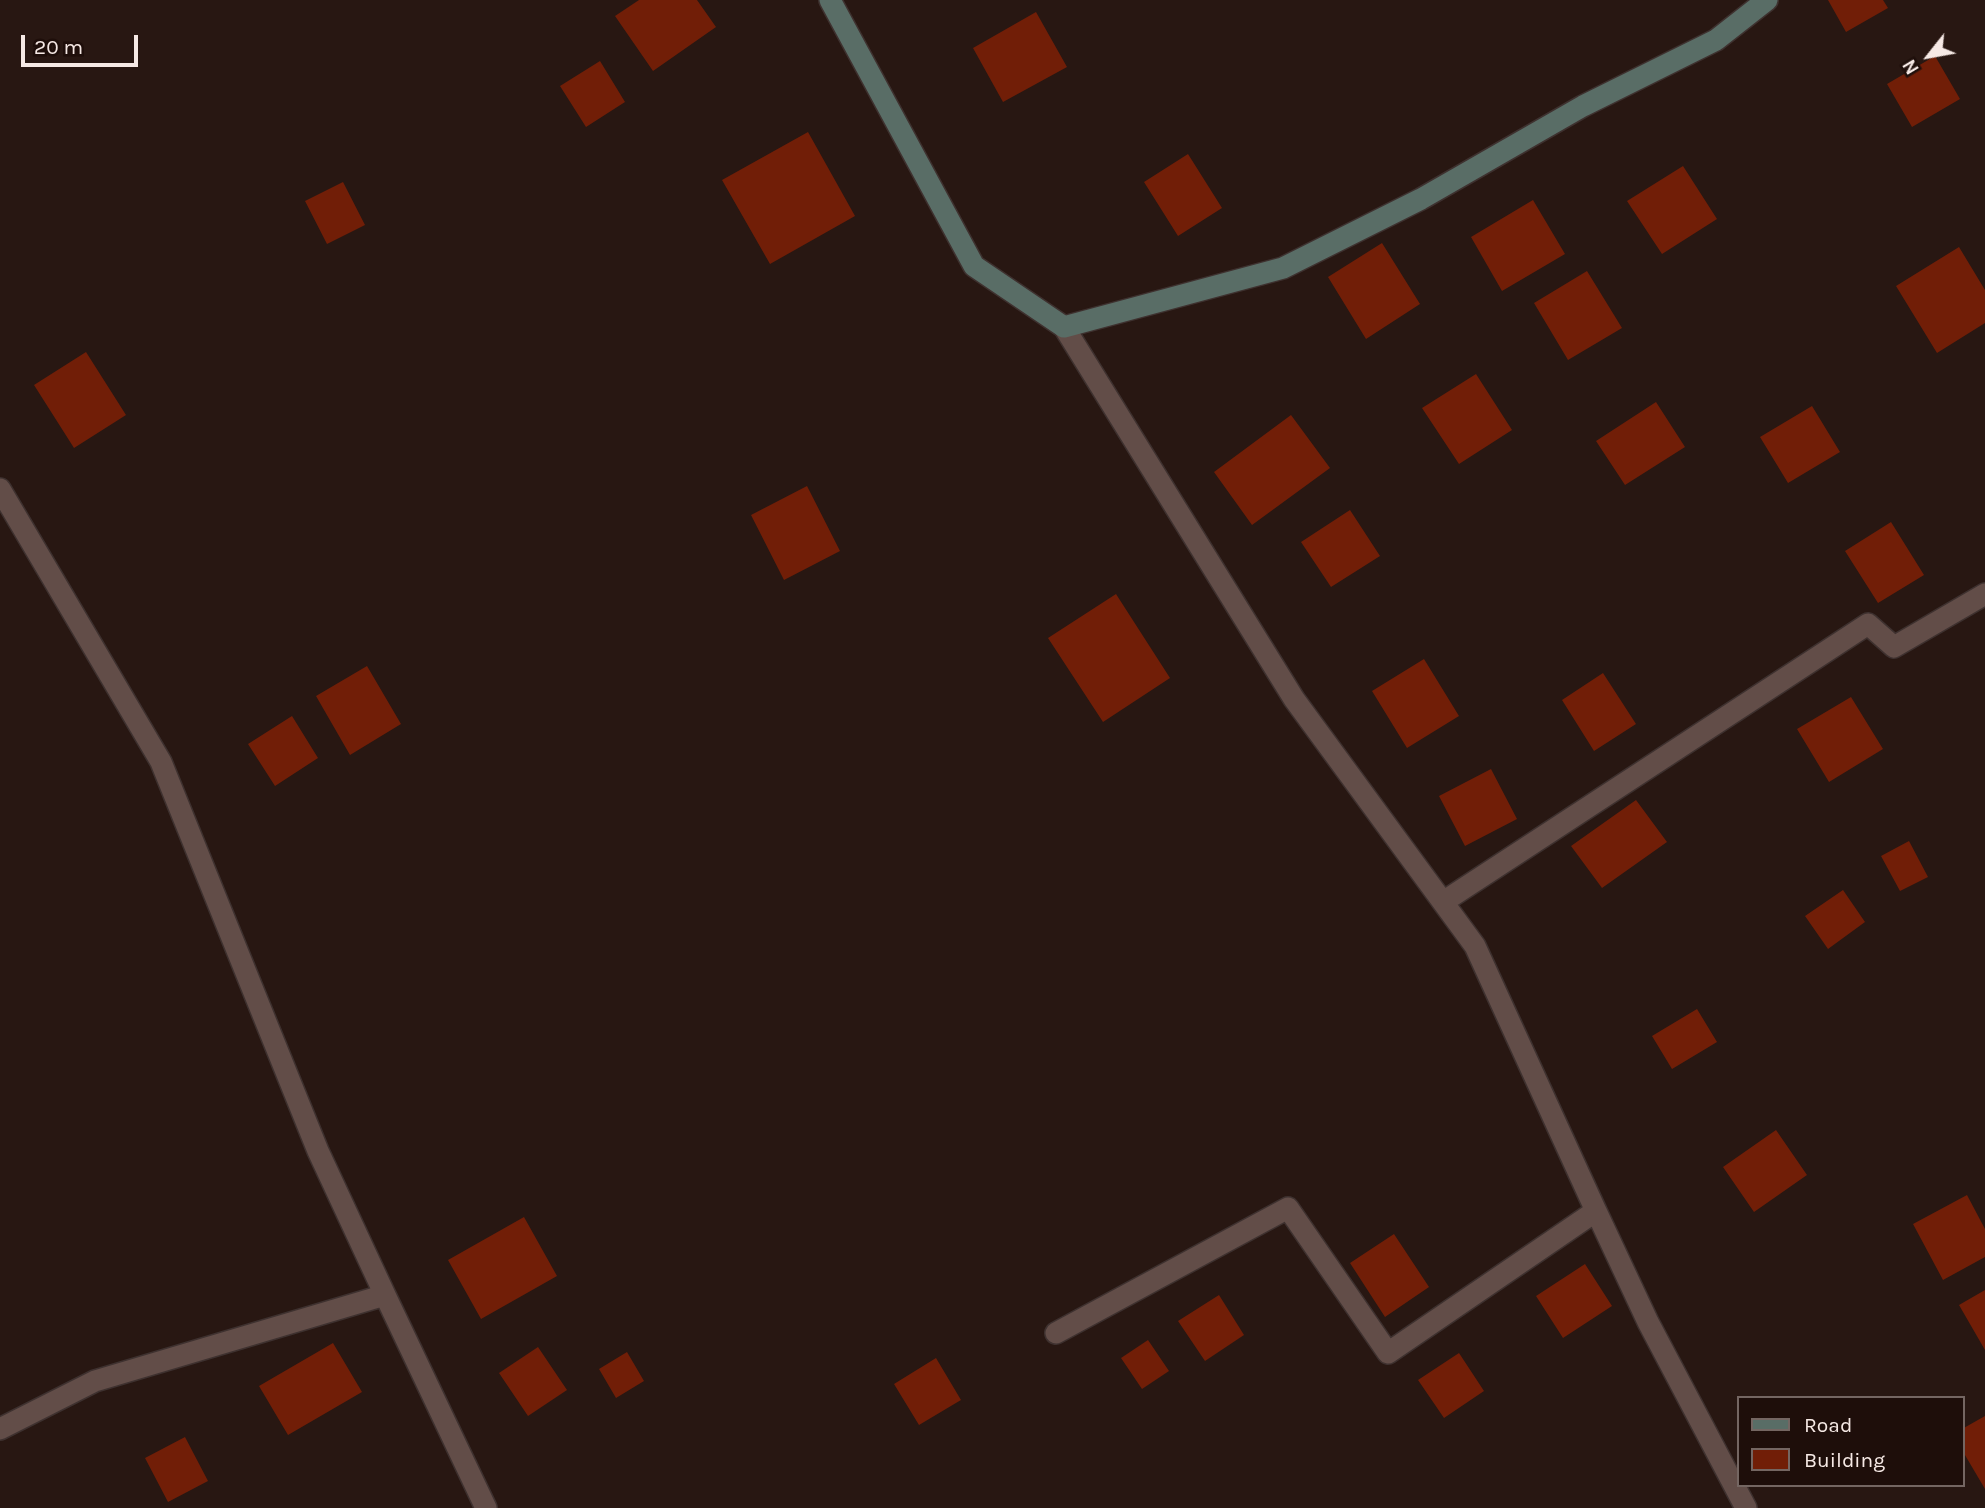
<!DOCTYPE html>
<html>
<head>
<meta charset="utf-8">
<style>
	body { margin:0 }
	#map { position:relative; width:1985px; height:1508px; overflow:hidden; background:#281712; font-family:Karla,sans-serif }
	canvas { display:block }
	.legend { position:absolute; left:1737px; top:1396px; width:228px; height:91px; box-sizing:border-box; background:#1e0e0a; border:2px solid #746662; margin:0; padding:9px 12px; list-style:none; font-size:21px; color:#f6e9e5 }
	.legend li { display:flex; align-items:center; gap:14px; height:35px }
	.legend b { width:35px; border:2px solid #746662 }
	.north { position:absolute; left:1894px; top:21px; width:70px; height:70px; -webkit-text-stroke:5px #1e0e0a; paint-order:stroke; rotate:239deg; font-size:19px; font-weight:700; line-height:28px; text-align:center; color:#f6e9e5 }
	.north::after { content:''; display:block; margin:auto; width:24px; height:32px; background:#f6e9e5; clip-path:polygon(50% 0,100% 100%,50% 72%,0 100%) }
	.scale { position:absolute; left:21px; top:35px; width:117px; height:32px; box-sizing:border-box; border:4px solid #f6e9e5; border-top:0; padding-left:9px; font-size:21px; line-height:24px; white-space:nowrap; color:#f6e9e5; -webkit-text-stroke:5px #1e0e0a; paint-order:stroke }
</style>
</head>
<body>
<div id="map">
<canvas width="1985" height="1508"></canvas>
<ul class="legend">
<li><b style="height:9px;background:#596d66"></b>Road</li>
<li><b style="height:19px;background:#711e07"></b>Building</li>
</ul>
<div class="north">N</div>
<div class="scale">20 m</div>
</div>
<script>
const context = document.querySelector('canvas').getContext('2d');
context.lineJoin = 'round';
function fill(path, color) { context.fillStyle = color; context.fill(path, 'evenodd'); }
function trace(path, color, width, dash) { context.strokeStyle = color; context.lineWidth = width; context.lineCap = dash ? 'butt' : 'round'; context.setLineDash(dash || []); context.stroke(path); }
const building = new Path2D(`
	M639,0H697L716,27L653,71L615,16Z
	M1828,0H1883L1888,8L1846,32Z
	M1036,12L1067,67L1003,102L973,48Z
	M1935,56L1960,99L1912,127L1887,84Z
	M600,61L625,102L586,127L560,86Z
	M808,132L855,216L770,264L722,180Z
	M1188,154L1222,208L1178,236L1144,182Z
	M1683,166L1717,219L1662,254L1627,201Z
	M343,182L365,225L327,244L305,201Z
	M1533,200L1565,254L1502,291L1471,237Z
	M1382,243L1420,304L1366,339L1328,277Z
	M1959,247L1985,290V323L1937,353L1896,286Z
	M1587,271L1622,328L1568,360L1534,303Z
	M86,352L126,415L74,448L34,385Z
	M1476,374L1512,430L1459,464L1422,408Z
	M1656,402L1685,447L1625,485L1596,441Z
	M1812,406L1840,452L1788,483L1760,437Z
	M1291,415L1330,468L1252,525L1214,472Z
	M807,486L840,551L784,580L751,515Z
	M1350,510L1380,556L1331,587L1301,542Z
	M1891,522L1924,575L1878,603L1845,551Z
	M1116,594L1170,678L1103,722L1048,638Z
	M1424,659L1459,716L1407,748L1372,691Z
	M367,666L401,724L350,755L316,696Z
	M1603,673L1636,724L1594,751L1562,700Z
	M1851,697L1883,749L1829,782L1797,729Z
	M292,716L318,758L275,786L248,744Z
	M1491,769L1517,819L1465,846L1439,796Z
	M1636,800L1667,842L1602,888L1571,846Z
	M1909,841L1928,877L1900,891L1881,856Z
	M1843,890L1865,922L1828,949L1805,916Z
	M1697,1009L1717,1042L1672,1069L1652,1036Z
	M1776,1130L1807,1175L1754,1212L1723,1167Z
	M1967,1195L1985,1229V1257L1943,1280L1913,1224Z
	M524,1217L557,1276L481,1319L448,1260Z
	M1394,1234L1429,1287L1385,1317L1350,1263Z
	M1585,1264L1612,1306L1563,1338L1536,1296Z
	M1985,1290V1350L1959,1305Z
	M1219,1295L1244,1335L1205,1361L1178,1321Z
	M1148,1340L1169,1371L1142,1389L1121,1358Z
	M333,1343L362,1392L288,1435L259,1386Z
	M538,1347L567,1390L528,1416L499,1373Z
	M627,1352L644,1381L616,1398L599,1369Z
	M1459,1353L1484,1391L1444,1418L1418,1380Z
	M936,1358L961,1400L919,1425L894,1384Z
	M1985,1416V1489L1962,1450V1429Z
	M185,1437L208,1481L168,1502L145,1458Z`);
const minor = new Path2D(`
	M0,489L161,762L318,1151L385,1295
	M1443,902L1868,624L1894,647L1985,594
	M1596,1211L1648,1322L1746,1508
	M1056,1333L1288,1208L1388,1353L1596,1211L1475,946L1294,699L1064,327
	M0,1429L95,1381L385,1295L486,1508`);
const secondary = new Path2D(`
	M830,0L974,266L1064,327L1283,268L1421,199L1583,106L1716,40L1767,0`);
fill(building, '#711e07');
trace(minor, '#3e312f', 24);
trace(secondary, '#3e312f', 24);
trace(minor, '#624d48', 21);
trace(secondary, '#596d66', 21);
</script>
</body>
</html>
